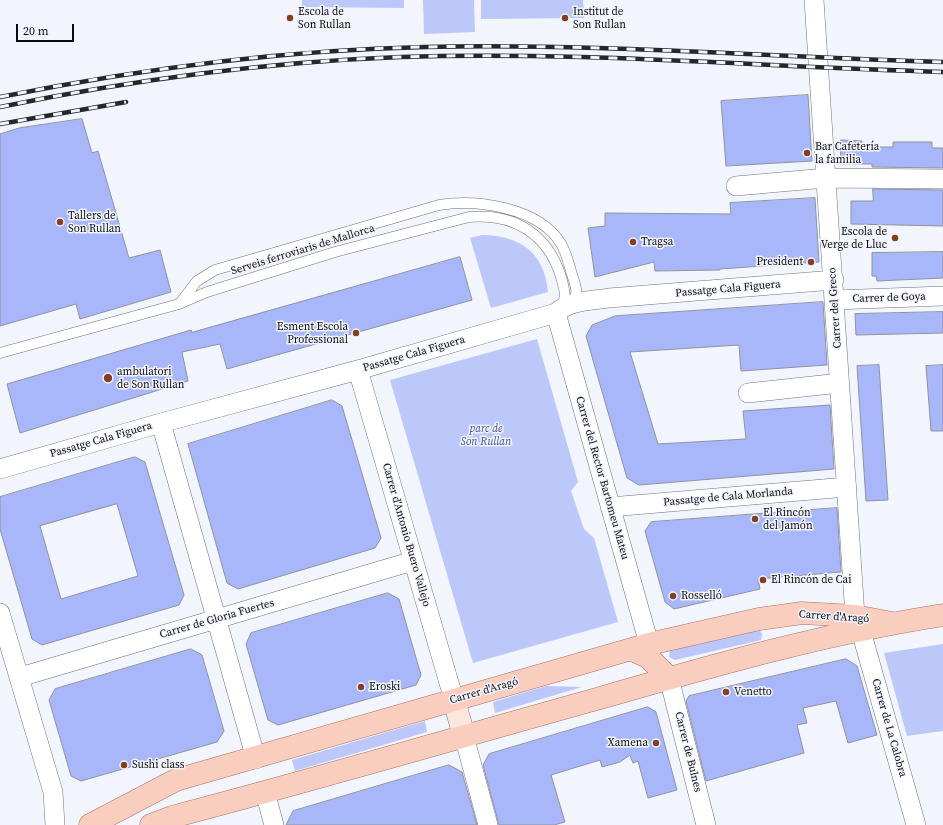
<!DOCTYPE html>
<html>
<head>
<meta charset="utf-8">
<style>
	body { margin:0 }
	#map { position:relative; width:943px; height:825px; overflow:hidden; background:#f3f5fd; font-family:"Source Serif 4",serif }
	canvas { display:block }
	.scale { position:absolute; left:16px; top:24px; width:58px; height:18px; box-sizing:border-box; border:2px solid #0a0b0f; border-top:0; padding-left:5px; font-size:12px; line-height:14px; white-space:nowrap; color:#0a0b0f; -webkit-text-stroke:3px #f3f5fd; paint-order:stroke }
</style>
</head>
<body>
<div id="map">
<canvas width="943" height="825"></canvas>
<div class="scale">20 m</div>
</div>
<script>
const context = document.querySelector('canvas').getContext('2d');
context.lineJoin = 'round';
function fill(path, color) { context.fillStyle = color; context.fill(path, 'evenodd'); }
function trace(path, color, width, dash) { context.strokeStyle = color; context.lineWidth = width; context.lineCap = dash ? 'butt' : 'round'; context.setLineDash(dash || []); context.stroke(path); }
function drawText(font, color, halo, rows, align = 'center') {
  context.font = font + ' "Source Serif 4",serif'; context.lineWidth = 3; context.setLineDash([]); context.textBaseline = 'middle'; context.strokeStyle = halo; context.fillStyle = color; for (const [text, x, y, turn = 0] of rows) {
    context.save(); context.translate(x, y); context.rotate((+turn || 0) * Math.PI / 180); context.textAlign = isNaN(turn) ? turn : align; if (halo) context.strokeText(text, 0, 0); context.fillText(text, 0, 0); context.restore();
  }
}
const green = new Path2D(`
	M302,0H404V8L302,7Z
	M423,0H474L475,32L424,34Z
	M481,0H583L584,18L481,19Z
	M482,235C521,236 544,252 548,292L491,308L470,238Z
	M537,339L578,482L571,491L584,529L594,538L618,622L473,663L390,380Z
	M759,629L762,634L761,640L675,660L669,657L670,650Z
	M943,644V731L907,736L884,653Z
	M546,686L582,687L495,713L493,702Z
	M425,721L427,732L295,771L292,760Z`);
const building = new Path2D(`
	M808,95L812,161L726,166L721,101Z
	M82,119L92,153L98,151L129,258L160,250L171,292L80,319L76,304L0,326V134L19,128Z
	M841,140L862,141V147H893V142H932V148H943V168L872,167V164H841Z
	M873,189L943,190V226L851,224V201H873Z
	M815,198L819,262L720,269V270L655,271L654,262L595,277L588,228L605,226V213L731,214L730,203Z
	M943,252V278L877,281L876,276H872V253Z
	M460,257L472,300L227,369L220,344L182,352L188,381L20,433L7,384L191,330L192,332Z
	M823,302L827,365L741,371L739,345L630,352L658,444L746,439L743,411L830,405L834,469L639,485L627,478L586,336L592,325L615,316Z
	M943,312V333L856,335L855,314Z
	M879,365L888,500L866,501L857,366Z
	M943,365V431H931L926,366Z
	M332,400L342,406L381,538L375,548L238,589L227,583L188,444Z
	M135,457L145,462L184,595L179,605L42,645L32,639L0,529V497ZM117,504L138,576L61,599L40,526Z
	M837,508L841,572L758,579L760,589L674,609L665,602L645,531L651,522Z
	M388,593L399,599L421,675L416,685L278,725L268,720L246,644L251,633Z
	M191,649L202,655L224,731L217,742L81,781L71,776L49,700L55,689Z
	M846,659L857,666L877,735L848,743L836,701L803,708L807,723L797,725L804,753L706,781L686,701L689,696Z
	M648,707L656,712L677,790L648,798L638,761L633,763L630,755L620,762L602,767L600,760L551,775L565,822L554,825H499L483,765L489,754Z
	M449,765L462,772L477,825H286L293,811Z`);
const lane = new Path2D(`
	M180,303L197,281L215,270L439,205C476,199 537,207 560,242C566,251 568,261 571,271C574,282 580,292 573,303
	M0,353L179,304L207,292L335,252L469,217C514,213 548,234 561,277C564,288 567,296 562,307`);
const street = new Path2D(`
	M814,0L855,616
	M736,186L826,178L943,179
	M834,300L943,296
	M556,313L649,644
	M358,370L454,700
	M748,393L840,383
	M161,423L256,759
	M0,469L161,423L358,370L556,313C570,300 591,301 609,298L834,280
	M610,507L847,487
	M0,613L53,792L55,825
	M861,631L916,825
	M20,677L413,561
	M669,678L706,825
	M464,736L488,825
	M265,792L274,825`);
const secondary = new Path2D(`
	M454,700L464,736`);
const primary = new Path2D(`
	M632,650L648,657L669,678
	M90,825L176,780L649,644L759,619L802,613L855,616L892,623
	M151,825L172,817C313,780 453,739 593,700C708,667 825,633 943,615`);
const rail = new Path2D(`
	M0,97C140,69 281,50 425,47C598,43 770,57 943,62
	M0,107C132,80 266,62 401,57C582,51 762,67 943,72
	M0,124L126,102`);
const markers = [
	[290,18,4,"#863e20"],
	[565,18,4,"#863e20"],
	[807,153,4,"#863e20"],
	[60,222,4,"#863e20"],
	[895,238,4,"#863e20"],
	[633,242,4,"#863e20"],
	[811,262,4,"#863e20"],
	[356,333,4,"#863e20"],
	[108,378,5,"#863e20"],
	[755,519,4,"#863e20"],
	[763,580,4,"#863e20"],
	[673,596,4,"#863e20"],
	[361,687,4,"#863e20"],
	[726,692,4,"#863e20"],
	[656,743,4,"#863e20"],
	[124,765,4,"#863e20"]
];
const poiNames = [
	["Escola de",298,12],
	["Son Rullan",298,25],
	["Institut de",573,12],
	["Son Rullan",573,25],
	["Bar Cafetería",815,147],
	["la familia",815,160],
	["Tallers de",68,216],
	["Son Rullan",68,229],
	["Escola de",887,232,"right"],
	["Verge de Lluc",887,245,"right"],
	["Tragsa",641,242],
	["President",803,262,"right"],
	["Esment Escola",348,327,"right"],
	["Professional",348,340,"right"],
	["ambulatori",117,372],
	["de Son Rullan",117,385],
	["El Rincón",763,513],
	["del Jamón",763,526],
	["El Rincón de Cai",771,580],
	["Rosselló",681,596],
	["Eroski",369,687],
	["Venetto",734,692],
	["Xamena",648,743,"right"],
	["Sushi class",132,765]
];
const streetNames = [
	["Serveis ferroviaris de Mallorca",303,250,-17],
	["Passatge Cala Figuera",728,289,-5],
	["Carrer de Goya",889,298,-2],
	["Carrer del Greco",835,308,-94],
	["Passatge Cala Figuera",414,354,-16],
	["Passatge Cala Figuera",101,440,-16],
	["Carrer del Rector Bartomeu Mateu",602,478,74],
	["Passatge de Cala Morlanda",728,497,-5],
	["Carrer d'Antonio Buero Vallejo",406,535,74],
	["Carrer d'Aragó",834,617,4],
	["Carrer de Gloria Fuertes",217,619,-16],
	["Carrer d'Aragó",484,691,-16],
	["Carrer de La Calobra",889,728,74],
	["Carrer de Bulnes",688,752,76]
];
const parkNames = [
	["parc de",486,429],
	["Son Rullan",486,442]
];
fill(green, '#bbc8f9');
fill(building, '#a7b7fa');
trace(building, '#8f939e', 1);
trace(lane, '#6f727e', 11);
trace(street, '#6f727e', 20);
trace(secondary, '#6f727e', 23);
trace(primary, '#a37564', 23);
trace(lane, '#fff', 10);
trace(street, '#fff', 19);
trace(secondary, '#fce7de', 22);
trace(primary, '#facebe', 22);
trace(rail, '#26272b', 4.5);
trace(rail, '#f3f5fd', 3, [9]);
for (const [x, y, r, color] of markers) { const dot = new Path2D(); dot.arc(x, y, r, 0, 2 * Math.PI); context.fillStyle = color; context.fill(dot); trace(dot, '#f3f5fd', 1.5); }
drawText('11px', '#0a0b0f', '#f3f5fd', poiNames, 'left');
drawText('11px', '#0a0b0f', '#f3f5fd', streetNames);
drawText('italic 11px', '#404c9a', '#f3f5fd', parkNames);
</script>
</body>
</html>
